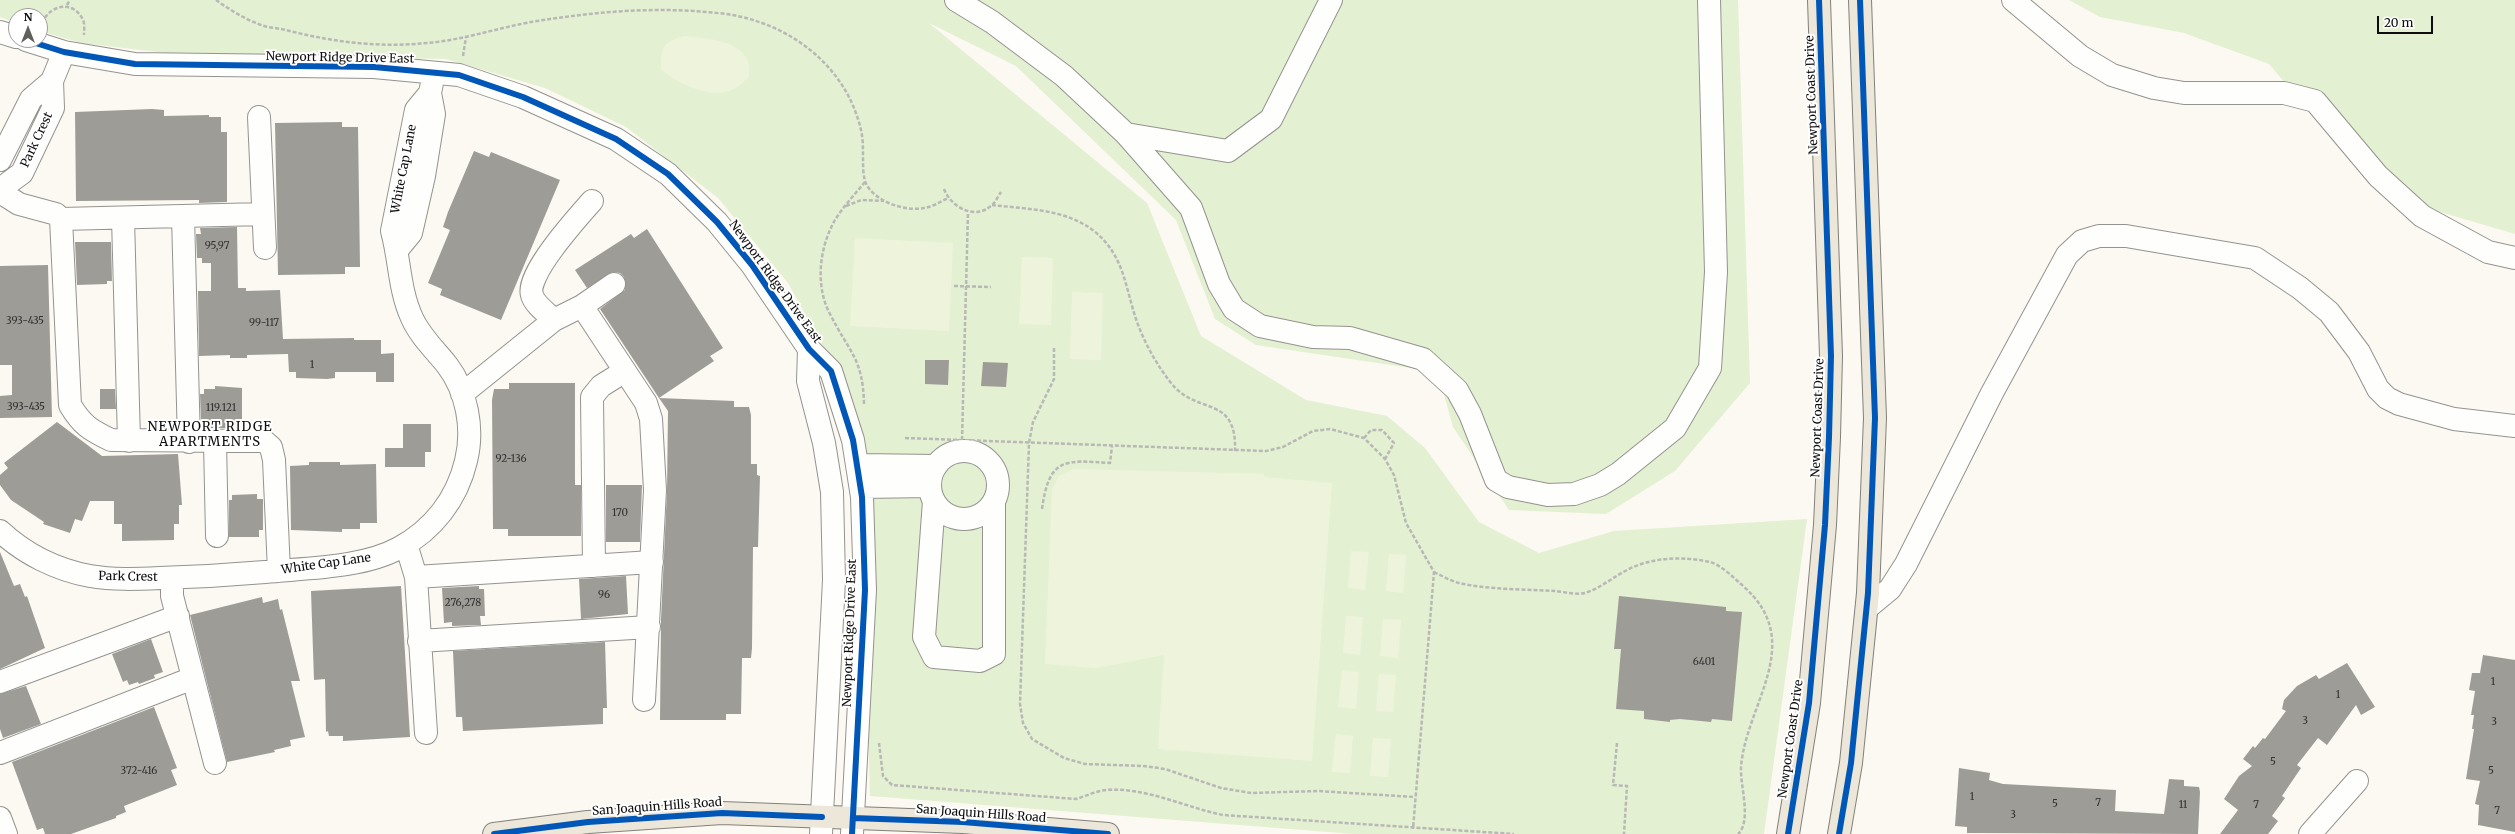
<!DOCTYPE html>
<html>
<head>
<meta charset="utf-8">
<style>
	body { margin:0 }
	#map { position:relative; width:2515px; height:834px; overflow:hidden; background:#fbf9f1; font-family:Merriweather,serif }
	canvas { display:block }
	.north { position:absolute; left:8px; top:8px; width:40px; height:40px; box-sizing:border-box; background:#fff; border:1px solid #9e9e9e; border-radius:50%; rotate:0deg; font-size:11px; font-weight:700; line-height:16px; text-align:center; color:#0d0d0d }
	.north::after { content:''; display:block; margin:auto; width:14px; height:18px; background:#60605d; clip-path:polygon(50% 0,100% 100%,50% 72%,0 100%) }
	.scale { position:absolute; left:2377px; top:16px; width:56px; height:18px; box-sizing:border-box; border:2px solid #0d0d0d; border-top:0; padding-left:5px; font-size:12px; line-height:14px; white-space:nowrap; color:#0d0d0d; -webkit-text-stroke:3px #fff; paint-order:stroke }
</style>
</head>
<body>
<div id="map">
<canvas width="2515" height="834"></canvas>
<div class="north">N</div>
<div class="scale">20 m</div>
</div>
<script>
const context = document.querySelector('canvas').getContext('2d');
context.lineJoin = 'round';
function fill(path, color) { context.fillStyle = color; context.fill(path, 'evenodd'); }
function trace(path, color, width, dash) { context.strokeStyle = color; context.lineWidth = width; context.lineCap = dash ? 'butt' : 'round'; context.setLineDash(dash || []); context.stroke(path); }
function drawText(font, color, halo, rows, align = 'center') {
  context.font = font + ' Merriweather,serif'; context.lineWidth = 4; context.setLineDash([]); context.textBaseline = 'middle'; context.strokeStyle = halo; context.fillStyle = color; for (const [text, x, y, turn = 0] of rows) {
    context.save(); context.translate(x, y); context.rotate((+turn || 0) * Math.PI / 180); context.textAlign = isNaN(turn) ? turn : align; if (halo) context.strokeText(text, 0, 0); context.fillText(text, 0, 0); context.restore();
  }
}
const green = new Path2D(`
	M0,0H1738L1750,383L1675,471L1606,514L1509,510L1453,427L1438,372L1256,345L1215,319L1176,220L1016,66L929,23L1147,203L1201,336L1306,400L1387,416L1425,448L1479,522L1539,553L1614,531L1807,519L1764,834H1354L870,796L861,460L828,355L788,283L718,198L626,127L545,88L446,59L175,54L81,43L40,31V16H16V23L0,17Z
	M2069,0H2515V234L2379,194L2269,64L2184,33L2100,17Z`);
const pitch = new Path2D(`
	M685,36C711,39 754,41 749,76C744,82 737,89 729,91C709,98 676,83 661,69C660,47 663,42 685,36Z
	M855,238L953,243L949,331L850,326Z
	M1022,257L1053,258L1051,325L1019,324Z
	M1072,292L1103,293L1101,360L1070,359Z
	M1074,469L1264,474V477L1332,483L1312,761L1158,749L1164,655L1096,668L1045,664L1052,489L1059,476Z
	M1351,551L1369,552L1365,590L1348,588Z
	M1389,554L1406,555L1403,593L1386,591Z
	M1346,616L1363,617L1360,655L1343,653Z
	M1383,619L1401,620L1398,658L1380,656Z
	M1342,670L1359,672L1356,709L1338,707Z
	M1379,674L1396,675L1393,712L1376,711Z
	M1336,734L1353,736L1350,773L1332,772Z
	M1373,738L1391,739L1388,777L1370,776Z`);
const building = new Path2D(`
	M152,109L164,110V116L209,115V117H221V132H227V202L199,203V200L76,201L75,112Z
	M342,122V127H358L360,267H345V274L278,275L275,123Z
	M474,151L489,157L491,152L560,180L501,320L440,295L442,289L428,283L450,230L443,227L448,212Z
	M237,227L238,288H246V291L280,290L283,339L354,338V340H381V354L394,353V382H376V372H335V378L327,379L296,378V372H289L288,354L247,355V358H230V355L199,356L198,291H211V263H202V258H197L196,234H201L200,228Z
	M647,229L723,348L710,356L714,361L659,398L600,309L625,290L624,277L620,273L613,272L587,288L575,270L631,234L634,238Z
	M75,242H111L112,281H107V284L77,285Z
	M48,265L52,417L0,418V396L12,395V365H0V266Z
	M925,360H949L948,385L925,384Z
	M983,362L1008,363L1006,387L981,386Z
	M509,383H575V485H581V536H508V529H493L492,400L494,389H509Z
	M215,386L242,388V424H232V428H204V421H201L200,394H204V389H215Z
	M100,389H115L116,409H100Z
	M659,398L734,401V407H749L751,415V464H757V475L760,476L758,547H753L752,648L751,658H742L741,714H726V720H660L661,619L667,491L668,411Z
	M57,422L102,456L178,454L182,505H179V524H174V540L122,541V524H114V501H90L82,521L75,519L70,533L43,524L44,522L11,500L0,485V475L8,468L4,463Z
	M403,424H431V452H425V467H385V448H403Z
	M309,462H340V465L376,464L377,523H360V529H342V532L291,530L290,466L309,465Z
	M606,485H642L640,542H606Z
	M257,494V499H263V530H259V537H229V500H232V495Z
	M0,552L14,586L20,584L25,597L27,596L45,648L0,669Z
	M626,576L628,614L581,619L579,579Z
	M401,586L410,737L343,741V736H329L328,731L326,732L325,679L314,680L311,591Z
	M479,586V589H484L485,616H480L481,625L452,626V622L444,623L442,588Z
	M1619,596L1726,607V611L1742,612L1732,721L1712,719L1711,722L1680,719L1670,720V722L1644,719V711L1616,709L1621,649H1614Z
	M262,597L263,603L278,599L280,610L282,609L300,681H291L305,737L290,740L291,746L274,750L275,752L227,762L190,615Z
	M151,639L163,672L154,675L155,678L139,684L138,682L129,685L127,680L123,682L112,654Z
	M605,642L607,708H603V724L463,731L462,717H456L453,651Z
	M2483,655L2515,660V832L2478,825L2479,805L2475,804L2480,781L2466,779L2474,729H2472L2474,715H2471L2475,691L2469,690L2472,673H2480Z
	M2347,663L2375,707L2361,715L2356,705L2327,745L2318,738L2297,765L2301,768L2282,796L2285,798L2272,816L2278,821L2268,834H2220L2238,810L2224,799L2239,776L2252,766L2243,759L2253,746L2255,748L2263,738L2265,739L2286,711L2282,709L2284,700L2297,686L2316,675L2319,679Z
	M26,686L41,724L3,738L0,729V694Z
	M154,707L177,768L171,770L177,785L124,806L126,812L116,816V818L71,834H45L43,828L37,830L12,762Z
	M1959,768L1990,773L1989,780L2003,784L2116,790L2115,811L2164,814L2169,779L2184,780V786L2199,787L2200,792L2198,834L1967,833V827L1955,826Z`);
const path = new Path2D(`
	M216,0C230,10 245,19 261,25C269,28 278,28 286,30C332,42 380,48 427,43C464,40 500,27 537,21C600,11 662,6 726,14C789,23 846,65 861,130C865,146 861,167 865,181C872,201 905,212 924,208C932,207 940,202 948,198
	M67,5L70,0
	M42,23C50,4 74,0 83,20C85,24 84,31 84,35
	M463,56L466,37
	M944,189C951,207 975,221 992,205C996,202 998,196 1001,192
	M992,205C1026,209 1066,209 1094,231C1125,256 1125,288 1137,322C1145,344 1157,365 1171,383C1197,416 1237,394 1235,451
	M846,206L861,200L884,201
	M954,286L991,287
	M1054,348V379L1033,422L1029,443L1020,704L1023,723L1032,739L1064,758L1085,764L1144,766L1165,769L1221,788L1251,793L1318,791L1415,797
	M864,404C863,358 849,352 830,314C815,286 819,248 835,220C843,207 855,194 865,182
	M905,438L1266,451L1283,447L1313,431L1330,429L1364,438L1385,459L1394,475L1406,523L1434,572L1413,829
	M1364,438L1371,430H1382L1394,443L1385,459
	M962,440L968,212
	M1042,509C1049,457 1065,460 1110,463L1112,446
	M1434,572C1442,576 1451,581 1459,583C1490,590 1524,589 1555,591C1564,592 1577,595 1585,593C1601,588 1613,577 1627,570C1652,557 1683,556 1710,562C1721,565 1733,577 1742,585C1808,642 1746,703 1741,767C1740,786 1752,821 1738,834
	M879,743L883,776L892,785L1076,799C1086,796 1096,791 1106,790C1146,787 1184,807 1223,815L1514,834
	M1617,743L1613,785L1627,786L1624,834`);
const minor = new Path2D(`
	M956,0L992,22L1064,76L1126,134L1191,208L1219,284L1234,309L1260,326L1313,337L1350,338L1423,359L1457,390L1470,414L1496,480L1508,487L1548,495L1574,494L1600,485L1618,474L1675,428L1710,368L1716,272L1709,0
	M2013,0L2080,56L2112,75L2154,88L2184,93H2284L2315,101L2378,176L2422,216L2488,252L2515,258
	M0,32L16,37
	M26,40L64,52L135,64L374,67L459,75L523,97L616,139L668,174L717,222L752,265L809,349L831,371L853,440L862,497L865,590L852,834
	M259,117L265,248
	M1126,134L1228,151L1271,119L1331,0
	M0,160L31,99L52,81
	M0,189L22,173L53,108L52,81L64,52
	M0,192L19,204L56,214L61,219L70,405C82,425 90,430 111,440L264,441L271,447L274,460L279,571
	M183,216L189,442
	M123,218L129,441
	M61,219L263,214
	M397,250L411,233L424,176L434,114L430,93L432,83
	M582,306L646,403L651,419L655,490L644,700
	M554,320C548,314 534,304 532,295C525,275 578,217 592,201
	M809,349L808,381L824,443L832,492L834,580L821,834
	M462,394L554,320L582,306L614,284
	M215,442L217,536
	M930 485a34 34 0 1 1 68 0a34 34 0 1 1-68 0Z
	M857,465L936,466
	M861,487L930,486
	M934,501L924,637L934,657L980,661L994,654V503
	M0,531C25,554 57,570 90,576C113,580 137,579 160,578C195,577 230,575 265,572C306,568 363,568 399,548C433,530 457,499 466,461C474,429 467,391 447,365C435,350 420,336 412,318C399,290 400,260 392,231L416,110L430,93
	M406,544L416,577L426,733
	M594,566L592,397L601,386L625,371
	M416,577L652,562
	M172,578V596L215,763
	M1867,608L1890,589L1906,564L1992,393L2067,255L2082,241L2099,236H2126L2255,258L2300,288L2329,312L2359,352L2378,389L2387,398L2399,404L2454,419L2515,426
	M419,641L649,627
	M0,682L178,616
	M0,753L193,678
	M0,818L6,834
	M2310,834L2357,781`);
const major = new Path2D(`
	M494,834L588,822L722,813L963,822L1108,834
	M1788,834L1809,703L1825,525L1829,437L1831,356L1819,0
	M1839,834L1851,763L1868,593L1875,418L1860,0`);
const cycleway = new Path2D(`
	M26,40L64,52L135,64L374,67L459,75L523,97L616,139L668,174L717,222L752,265L809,349L831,371L853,440L862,497L865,590L852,834
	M853,818L963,822L1108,834
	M494,834L588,822L722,813L822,817
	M1788,834L1809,703L1825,525L1829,437L1831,356L1819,0
	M1839,834L1851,763L1868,593L1875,418L1860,0`);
const numberNames = [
	["95,97",217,246],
	["393-435",25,321],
	["99-117",264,323],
	["1",312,365],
	["393-435",26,407],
	["119.121",221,408],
	["92-136",511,459],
	["170",620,513],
	["96",604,595],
	["276,278",463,603],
	["6401",1704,662],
	["1",2493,682],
	["1",2338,695],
	["3",2305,721],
	["3",2494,722],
	["5",2273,762],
	["372-416",139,771],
	["5",2491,771],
	["1",1972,797],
	["7",2098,803],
	["5",2055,804],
	["11",2183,805],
	["7",2256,805],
	["7",2497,811],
	["3",2013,815]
];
const streetNames = [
	["Newport Ridge Drive East",340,58,1],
	["Newport Coast Drive",1812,95,-92],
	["Park Crest",37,140,-65],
	["White Cap Lane",404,169,-79],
	["Newport Ridge Drive East",775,282,54],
	["Newport Coast Drive",1818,418,-88],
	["White Cap Lane",326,564,-8],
	["Park Crest",128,577,1],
	["Newport Ridge Drive East",850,633,-88],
	["Newport Coast Drive",1791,739,-82],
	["San Joaquin Hills Road",657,807,-4],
	["San Joaquin Hills Road",981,814,4]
];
const neighbourhoodNames = [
	["NEWPORT RIDGE",210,427],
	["APARTMENTS",210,442]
];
fill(green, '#e4f0d2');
fill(pitch, '#eef4db');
fill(building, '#9e9c97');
trace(minor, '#949390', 24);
trace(major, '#81817d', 24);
trace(path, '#b8b8b6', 2.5, [4, 2]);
trace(minor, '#fefefd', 22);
trace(major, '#ece7d8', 22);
trace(cycleway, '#0057b8', 6);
drawText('10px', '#313130', null, numberNames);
drawText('12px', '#0d0d0d', '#fff', streetNames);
context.letterSpacing = '1px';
drawText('13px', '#0d0d0d', '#fff', neighbourhoodNames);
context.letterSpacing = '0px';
</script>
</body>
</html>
